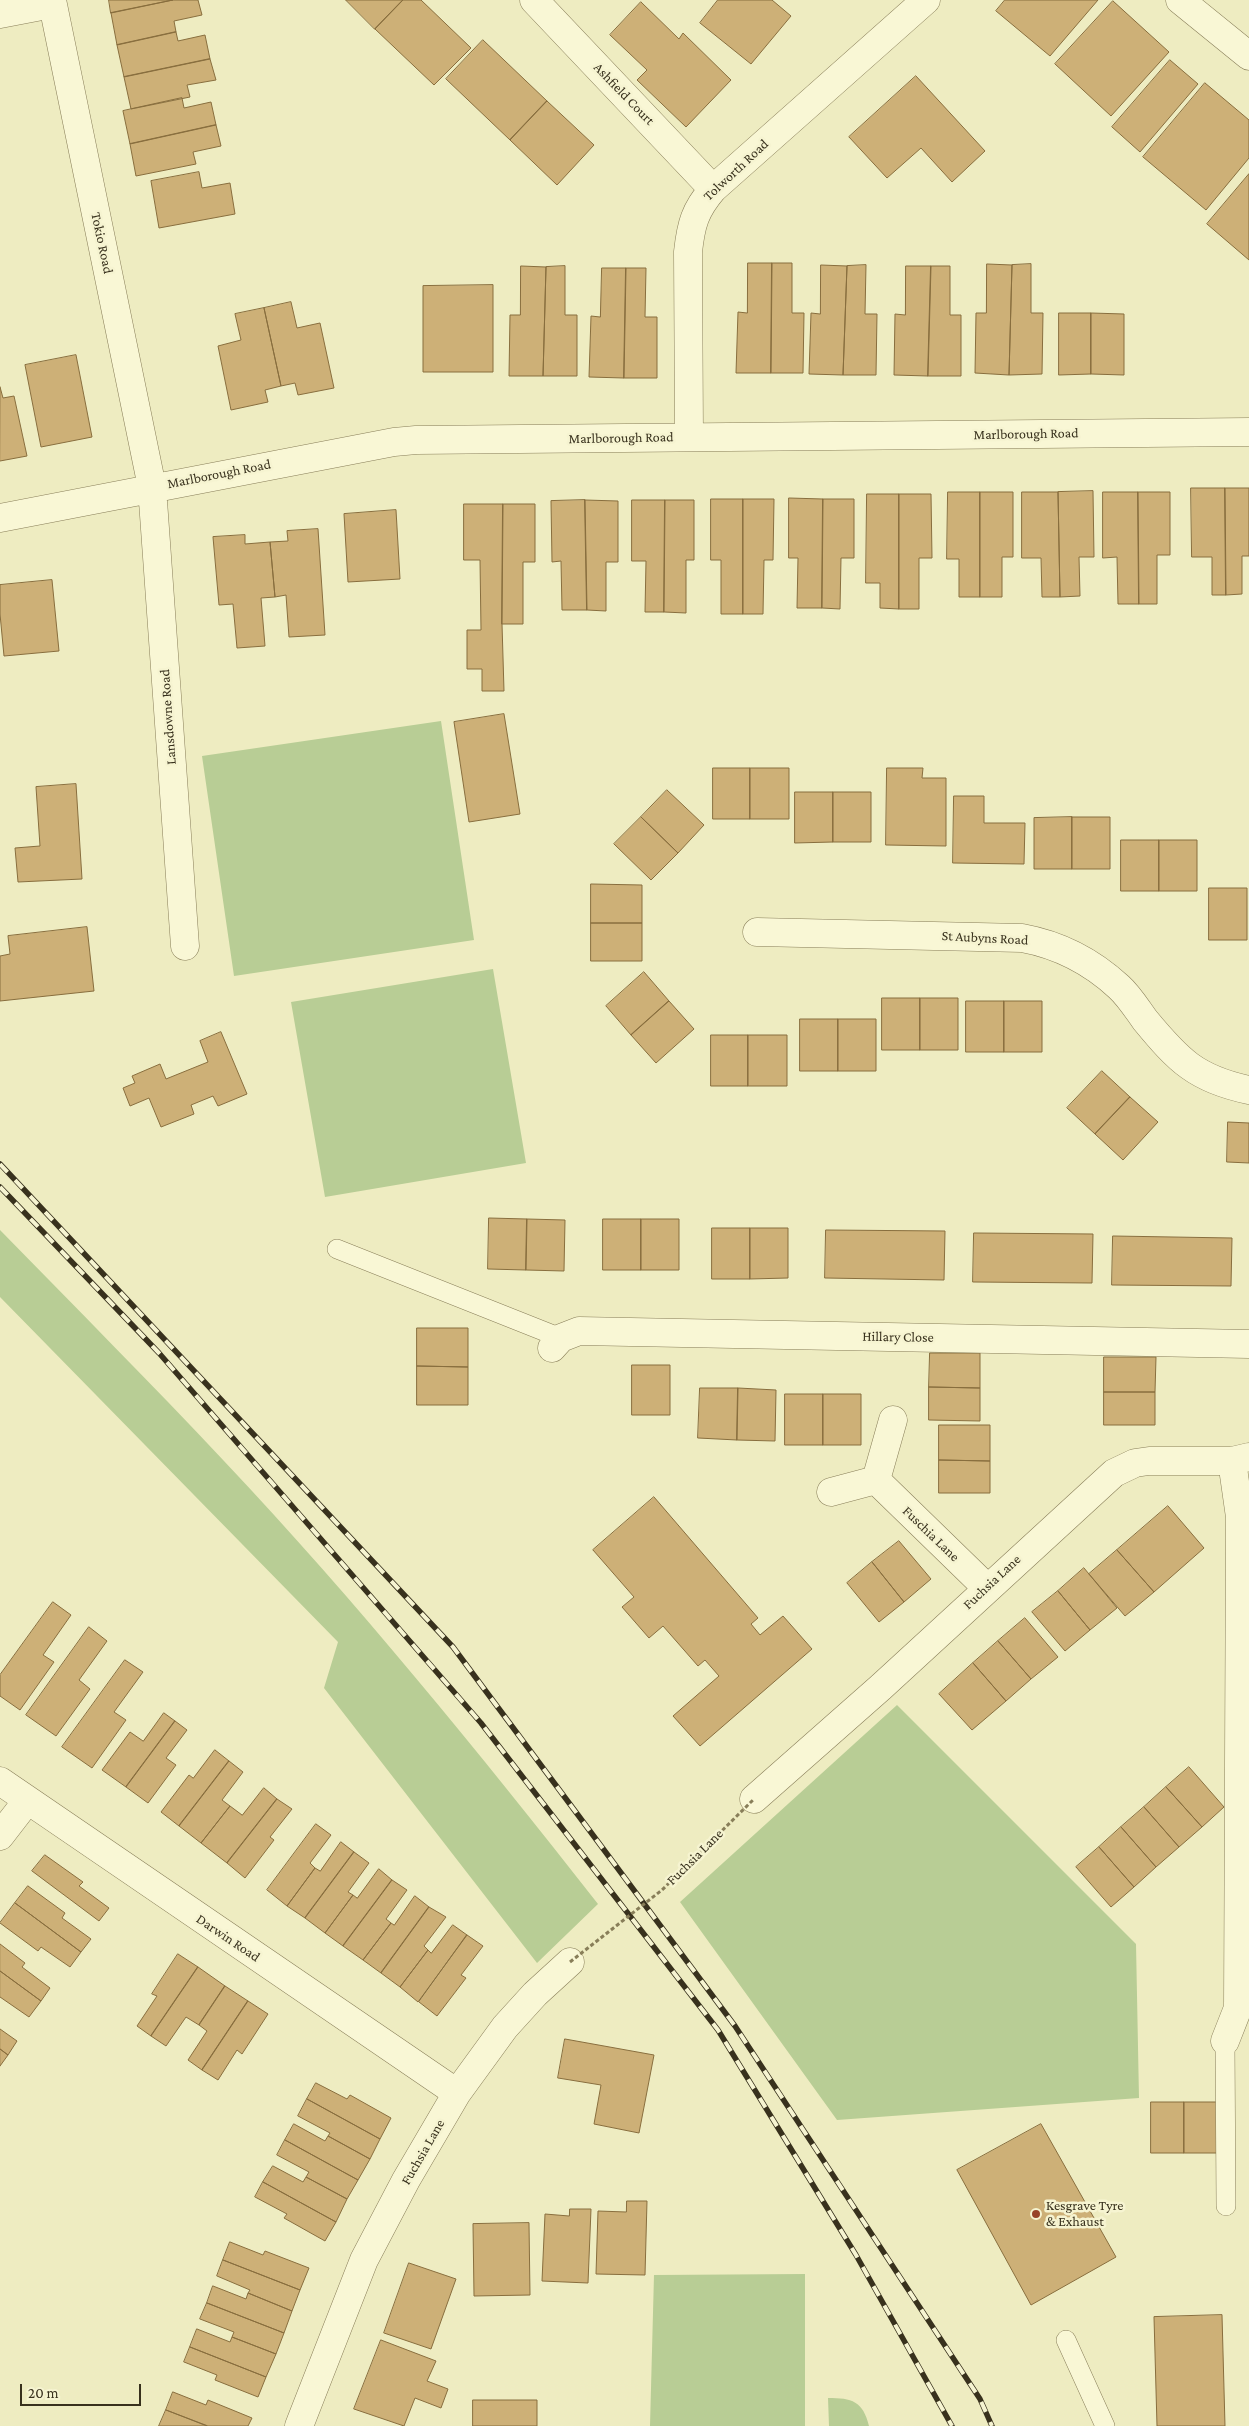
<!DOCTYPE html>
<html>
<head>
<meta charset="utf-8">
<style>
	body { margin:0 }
	#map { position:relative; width:1249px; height:2426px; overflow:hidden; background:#eeecc1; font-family:"Crimson Pro",serif }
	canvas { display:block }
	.scale { position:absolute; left:20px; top:2384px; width:121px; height:22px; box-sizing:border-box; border:2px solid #38311d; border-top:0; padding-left:6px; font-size:15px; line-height:18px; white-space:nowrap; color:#38311d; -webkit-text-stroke:4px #f6f4d1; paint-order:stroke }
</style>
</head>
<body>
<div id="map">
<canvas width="1249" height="2426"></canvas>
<div class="scale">20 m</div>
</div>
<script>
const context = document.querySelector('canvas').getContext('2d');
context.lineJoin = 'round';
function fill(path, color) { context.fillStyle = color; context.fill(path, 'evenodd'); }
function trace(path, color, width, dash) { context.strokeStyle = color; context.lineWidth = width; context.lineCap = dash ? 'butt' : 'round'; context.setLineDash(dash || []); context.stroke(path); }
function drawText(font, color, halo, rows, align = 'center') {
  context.font = font + ' "Crimson Pro",serif'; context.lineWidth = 5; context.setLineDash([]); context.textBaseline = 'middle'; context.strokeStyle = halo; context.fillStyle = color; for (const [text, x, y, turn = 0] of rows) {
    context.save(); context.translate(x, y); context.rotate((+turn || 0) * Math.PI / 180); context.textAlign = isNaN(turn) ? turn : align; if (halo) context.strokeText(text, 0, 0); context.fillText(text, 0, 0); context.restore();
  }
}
const green = new Path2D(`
	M441,721L474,940L234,976L202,756Z
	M493,969L526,1163L325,1197L291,1002Z
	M0,1230C75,1307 151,1383 224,1461C357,1602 479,1752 598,1904L537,1963L324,1688L338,1642L0,1297Z
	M897,1705L1136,1944L1139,2098L837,2120L680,1902Z
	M805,2274V2426H650L654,2275Z
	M828,2398C852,2398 863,2401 869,2426H829Z`);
const building = new Path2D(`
	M109,0H173L111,13Z
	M173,0H198L202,15L174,21L176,32L117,45L111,13Z
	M346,0H403L375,29Z
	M403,0H421L471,48L434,85L375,29Z
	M718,0H772L791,16L751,64L700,23Z
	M1005,0H1098L1050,56L996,11Z
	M1113,1L1169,52L1111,116L1055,64Z
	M641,2L679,39L683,33L731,80L686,127L637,80L647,70L610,35Z
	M176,32L178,41L205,35L210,59L124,77L117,45Z
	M483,40L547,101L510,140L446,79Z
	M210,59L216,80L187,85L190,97L131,109L124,77Z
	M1170,60L1198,84L1140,152L1112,127Z
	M916,76L985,151L952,182L921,148L887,178L849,137Z
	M1205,83L1249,120V158L1206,210L1143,157Z
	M182,98L184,108L211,102L216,125L130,144L123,111Z
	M547,101L594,145L557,185L510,140Z
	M216,125L221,146L193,152L196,164L136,176L130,144Z
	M199,172L202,188L230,183L235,214L159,228L151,181Z
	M1249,174V260L1207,224Z
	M748,263H772L771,373H736L738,312L747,313Z
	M772,263H792V313H804L803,373H771Z
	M987,264L1012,265L1009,375L975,373L976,313H986Z
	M1031,264V313H1043L1042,374L1009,375L1012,265Z
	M821,265L847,266L843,375L809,374L811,313L820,314Z
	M866,265L865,314H877L876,375H843L847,266Z
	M521,266L546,267L543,376H509L510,315H520Z
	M565,266V315H577V376H543L546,267Z
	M906,266H931L928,376L894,375L895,314L905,315Z
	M931,266H950V315H961V376H928Z
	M602,268H626L624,378L589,377L591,316L600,317Z
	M626,268H646L645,317H657V378H624Z
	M493,285V372H423V286Z
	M291,302L297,328L320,323L334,388L298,395L295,383L281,386L264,308Z
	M264,308L281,386L265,390L268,402L231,410L218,346L241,340L235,314Z
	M1059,313H1091V374L1059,375Z
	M1091,313L1124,314V375L1091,374Z
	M76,355L92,437L41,447L25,365Z
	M0,387L3,398L14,396L27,456L0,461Z
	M1191,488H1225L1226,595H1212V557H1192Z
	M1225,488H1249V556H1242V594L1226,595Z
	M1093,491L1094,557H1079L1080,596L1060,597L1058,492Z
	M948,492H980V597H959V559H947Z
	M980,492H1013V557H1002V597H980Z
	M1022,492H1058L1060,597H1042L1041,558H1022Z
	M1103,492H1138L1139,604H1118L1117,557L1103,558Z
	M1138,492H1170V555H1157V604H1139Z
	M867,494H899V609L880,608V583H866Z
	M899,494H931L932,558H919V609H899Z
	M789,498L823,499L822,608H797L798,558H789Z
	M711,499H743V614H721V560H711Z
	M743,499H774L773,560H764L763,614H743Z
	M823,499H854V558H841L840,609L822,608Z
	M585,500L618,501V562H606V611L587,610Z
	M585,500L587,610H562L561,561L552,562L551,501Z
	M632,500H665L664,612H645L646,561H632Z
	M665,500H694V560H686V613L664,612Z
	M464,504H503L502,624L504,691H482V669H467V630H481L480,560H464Z
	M503,504H535V562H523V624H502Z
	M396,510L400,579L348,582L344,514Z
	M318,529L325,635L289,637L286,595L275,597L270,542L288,541L287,531Z
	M245,535V544L270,542L275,597L261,598L265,646L237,648L233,604L219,605L213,537Z
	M52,580L59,651L4,656L0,614V585Z
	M504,714L520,814L469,822L454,722Z
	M713,768H750V819H713Z
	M750,768H789V819H750Z
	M887,768H923L922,778H946V846L886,845Z
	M76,784L82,879L18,882L15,848L40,846L36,787Z
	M667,790L704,825L678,853L641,817Z
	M795,792H833V842L795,843Z
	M833,792H871V842H833Z
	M954,796H984V823H1025L1024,864L953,863Z
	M641,817L678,853L651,880L614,844Z
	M1072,817H1110V869H1072Z
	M1072,817V869H1034V818Z
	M1121,840H1159V891H1121Z
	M1159,840H1197V891H1159Z
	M591,884L642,885V923H591Z
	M1209,888H1247V940H1209Z
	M591,923H642V961H591Z
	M87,927L94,991L0,1001V956L10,954L8,936Z
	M644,972L669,1001L631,1035L606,1006Z
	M882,998H920V1050H882Z
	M920,998H958V1050H920Z
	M669,1001L694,1029L656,1063L631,1035Z
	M966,1001H1004V1052H966Z
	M1004,1001H1042V1052H1004Z
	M800,1019H838V1071H800Z
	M838,1019H876V1071H838Z
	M221,1032L247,1094L218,1106L213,1096L191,1105L194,1114L161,1127L149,1098L130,1106L123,1088L135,1083L132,1076L160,1064L166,1079L208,1062L200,1041Z
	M711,1035H748V1086H711Z
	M748,1035H787V1086H748Z
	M1102,1071L1130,1097L1095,1134L1067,1108Z
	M1130,1097L1158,1122L1123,1160L1095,1134Z
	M1228,1122L1249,1123V1163L1227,1162Z
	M489,1218L527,1219L526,1270L488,1269Z
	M527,1219L565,1220L564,1271L526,1270Z
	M603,1219H641V1270H603Z
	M641,1219H679V1270H641Z
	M712,1228H750V1279H712Z
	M750,1228H788V1278L750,1279Z
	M826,1230L945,1231L944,1280L825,1278Z
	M974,1233L1093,1234L1092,1283L973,1282Z
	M1113,1236L1232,1238L1231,1286L1112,1285Z
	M417,1328H468V1367L417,1366Z
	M930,1353H980V1388L929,1387Z
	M1104,1357H1156L1155,1392H1104Z
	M632,1365H670V1415H632Z
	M417,1366L468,1367V1405H417Z
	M929,1387L980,1388V1421L929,1420Z
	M700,1388H738L737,1440L698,1438Z
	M738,1388L776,1390L775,1441L737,1440Z
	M1104,1392H1155V1425H1104Z
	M785,1394H823V1445H785Z
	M823,1394H861V1445H823Z
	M939,1425H990V1461L939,1460Z
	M939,1460L990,1461V1493H939Z
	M654,1497L758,1618L751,1624L760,1635L783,1616L812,1649L700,1746L673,1716L719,1676L705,1660L698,1666L663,1626L649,1638L622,1607L634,1597L593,1550Z
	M1168,1506L1204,1548L1154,1592L1117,1550Z
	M899,1541L931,1579L904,1602L872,1562Z
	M1117,1550L1154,1592L1125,1616L1089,1574Z
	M872,1562L904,1602L879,1622L847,1583Z
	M1084,1568L1117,1608L1090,1630L1058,1591Z
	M1058,1591L1090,1630L1065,1651L1032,1612Z
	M53,1602L71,1615L43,1655L54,1662L20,1710L0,1696V1675Z
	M1025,1618L1058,1657L1031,1679L998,1641Z
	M89,1627L107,1641L79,1680L90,1689L56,1736L26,1715Z
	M998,1641L1031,1679L1006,1701L973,1663Z
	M125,1660L143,1672L114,1712L126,1720L92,1768L62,1747Z
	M973,1663L1006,1701L972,1730L939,1694Z
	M164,1713L175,1721L126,1787L102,1770L130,1732L143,1741Z
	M175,1721L187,1730L166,1758L176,1765L148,1803L126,1787Z
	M215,1750L229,1761L179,1826L161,1812L189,1775L193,1778Z
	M229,1761L243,1772L222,1800L230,1806L201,1843L179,1826Z
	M1189,1767L1224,1807L1202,1827L1166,1787Z
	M1166,1787L1202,1827L1179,1847L1144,1807Z
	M264,1788L277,1799L227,1863L201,1843L230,1806L242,1815Z
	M277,1799L292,1809L270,1837L274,1840L245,1878L227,1863Z
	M1144,1807L1179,1847L1156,1867L1121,1827Z
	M316,1824L331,1835L310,1863L315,1868L287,1906L267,1890Z
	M1121,1827L1156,1867L1134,1887L1099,1847Z
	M341,1842L354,1852L305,1918L287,1906L315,1868L320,1871Z
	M1099,1847L1134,1887L1111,1907L1076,1867Z
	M354,1852L369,1863L348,1892L353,1895L325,1933L305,1918Z
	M45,1855L83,1882L79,1886L109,1908L99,1921L32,1871Z
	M379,1869L392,1880L343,1946L325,1933L353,1895L357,1898Z
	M392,1880L407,1890L386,1919L391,1923L363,1960L343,1946Z
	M28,1886L65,1913L62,1918L91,1939L81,1952L15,1903Z
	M415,1896L429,1907L381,1973L363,1960L391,1923L394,1925Z
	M15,1903L81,1952L70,1967L41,1947L38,1951L0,1923Z
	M429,1907L446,1917L424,1946L428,1950L400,1987L381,1973Z
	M453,1925L467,1935L418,2002L400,1987L428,1950L431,1953Z
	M467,1935L483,1946L461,1975L466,1978L437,2016L419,2002Z
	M0,1944L25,1963L22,1967L50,1988L41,2001L0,1971Z
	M178,1954L198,1967L151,2036L137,2026L157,1996L152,1994Z
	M198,1967L225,1986L199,2025L186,2017L166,2046L151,2036Z
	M0,1971L41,2001L29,2017L0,1997Z
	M225,1986L248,2001L202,2070L188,2060L207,2031L199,2025Z
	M248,2001L268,2014L242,2054L237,2050L218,2080L202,2070Z
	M0,2029L17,2041L8,2055L0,2049Z
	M565,2039L654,2055L639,2133L594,2124L601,2085L558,2078Z
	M0,2049L8,2055L0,2066Z
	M316,2083L347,2099L350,2095L391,2118L380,2139L307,2099Z
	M307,2099L380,2139L370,2159L328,2136L330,2133L298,2116Z
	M1151,2102H1184V2153H1151Z
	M1184,2102H1219V2153H1184Z
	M294,2124L325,2141L328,2136L370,2159L358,2180L285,2140Z
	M1041,2124L1116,2257L1031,2305L957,2170Z
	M285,2140L358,2180L347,2199L306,2177L309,2172L277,2155Z
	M273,2166L303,2182L306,2177L347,2199L336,2222L263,2182Z
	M263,2182L336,2222L325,2241L284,2218L287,2214L255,2197Z
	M627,2201H647L645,2275L596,2274L598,2211L626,2212Z
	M570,2209H591L588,2283L542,2281L545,2214L569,2216Z
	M529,2223L530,2295L474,2296L473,2224Z
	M230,2242L263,2255L265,2251L309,2268L300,2290L223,2260Z
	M223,2260L300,2290L292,2311L248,2293L250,2290L217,2276Z
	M409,2263L456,2279L431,2349L384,2333Z
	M213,2286L246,2299L248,2293L292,2311L284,2333L207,2303Z
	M207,2303L284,2333L276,2354L232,2337L234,2332L200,2319Z
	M1222,2315L1225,2426H1157L1154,2317Z
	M197,2329L230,2342L232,2337L276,2354L266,2377L190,2347Z
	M381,2340L436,2361L427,2381L448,2389L441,2408L415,2398L404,2426L354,2409Z
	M190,2347L266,2377L258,2397L215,2380L217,2375L184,2362Z
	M173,2392L206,2405L208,2400L252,2418L248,2426H208L166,2410Z
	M473,2400H537V2426H473Z
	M166,2410L207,2426H159Z`);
const service = new Path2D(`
	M337,1249L561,1338
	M1225,2041L1226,2206
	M1066,2340L1105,2426`);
const minor = new Path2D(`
	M52,0L152,487L185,946
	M534,0L713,189
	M0,14L52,4
	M689,437L688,252C691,224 695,210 713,189L926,0
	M0,518L394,442L416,440L1249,432
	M757,932L1022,938C1060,945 1091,961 1119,987C1129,996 1137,1009 1145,1020C1178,1060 1196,1079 1249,1090
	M552,1348L561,1338L579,1331L1249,1344
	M876,1480L986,1587
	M831,1492L876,1480L893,1420
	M0,1781L457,2093
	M754,1799L881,1687L1114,1473L1135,1463L1149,1461H1232L1249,1457
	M0,1836L27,1801
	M1225,2041L1238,2008L1240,1517L1232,1461
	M299,2426L364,2260L406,2180L457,2093L505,2027L535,1994L570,1962`);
const tertiary = new Path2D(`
	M1180,0L1249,56`);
const rail = new Path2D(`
	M0,1164L453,1647L735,2026L980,2399L992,2426
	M0,1187L159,1353L481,1723L718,2030L856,2255L952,2426`);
const pathBridge = new Path2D(`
	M570,1962L662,1890L754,1799`);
const markers = [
	[1036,2214,5,"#984328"]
];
const streetNames = [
	["Ashfield Court",624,94,46],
	["Tolworth Road",736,170,-43],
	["Tokio Road",102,243,78],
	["Marlborough Road",1026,434,-1],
	["Marlborough Road",621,438,-1],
	["Marlborough Road",219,474,-11],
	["Lansdowne Road",168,717,-94],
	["St Aubyns Road",985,938,3],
	["Hillary Close",898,1337,1],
	["Fuschia Lane",931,1534,44],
	["Fuchsia Lane",992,1582,-43],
	["Fuchsia Lane",695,1857,-45],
	["Darwin Road",228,1938,34],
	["Fuchsia Lane",423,2152,-60]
];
const poiNames = [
	["Kesgrave Tyre",1046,2206],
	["& Exhaust",1046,2222]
];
fill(green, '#b8cd95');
fill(building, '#cdb077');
trace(building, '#886e3e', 1);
trace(service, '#887e59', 20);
trace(minor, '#887e59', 29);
trace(tertiary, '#887e59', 29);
trace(service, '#f9f7d5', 19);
trace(minor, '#f9f7d5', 28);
trace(tertiary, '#f9f7d5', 28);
trace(rail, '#38311d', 5.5);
trace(rail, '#f6f4d1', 4, [11]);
trace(pathBridge, '#887e59', 3, [4, 2.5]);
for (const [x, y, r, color] of markers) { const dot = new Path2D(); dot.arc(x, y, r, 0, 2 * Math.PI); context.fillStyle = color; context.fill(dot); trace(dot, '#f6f4d1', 2); }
drawText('14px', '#38311d', '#f6f4d1', streetNames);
drawText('14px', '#38311d', '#f6f4d1', poiNames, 'left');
</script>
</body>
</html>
